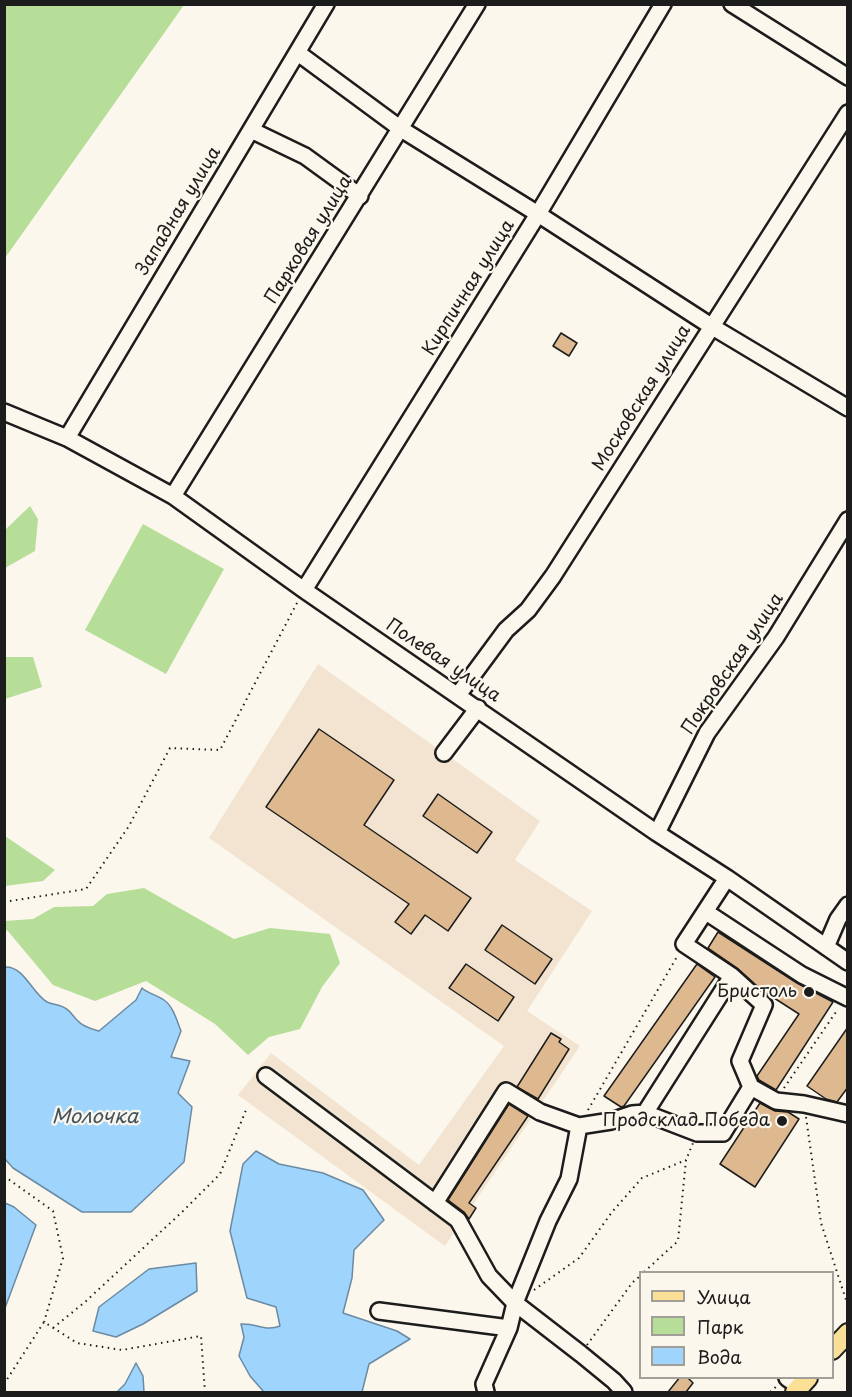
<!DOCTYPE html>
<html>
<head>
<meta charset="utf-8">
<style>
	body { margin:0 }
	#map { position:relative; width:852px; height:1397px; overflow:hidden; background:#fbf7ec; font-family:"Playpen Sans",sans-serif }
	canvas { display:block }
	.frame { position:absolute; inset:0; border:6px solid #1c1c1c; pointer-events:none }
	.legend { position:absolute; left:639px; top:1271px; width:195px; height:108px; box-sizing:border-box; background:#fbf7ec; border:2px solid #a29f99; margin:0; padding:8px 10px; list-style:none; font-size:18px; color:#1c1c1c }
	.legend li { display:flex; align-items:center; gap:12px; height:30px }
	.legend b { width:30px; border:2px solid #a29f99 }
</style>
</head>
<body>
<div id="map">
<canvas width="852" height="1397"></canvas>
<div class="frame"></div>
<ul class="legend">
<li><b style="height:8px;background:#fadf96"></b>Улица</li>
<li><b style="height:16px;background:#b6de99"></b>Парк</li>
<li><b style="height:16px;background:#9fd4fd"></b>Вода</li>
</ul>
</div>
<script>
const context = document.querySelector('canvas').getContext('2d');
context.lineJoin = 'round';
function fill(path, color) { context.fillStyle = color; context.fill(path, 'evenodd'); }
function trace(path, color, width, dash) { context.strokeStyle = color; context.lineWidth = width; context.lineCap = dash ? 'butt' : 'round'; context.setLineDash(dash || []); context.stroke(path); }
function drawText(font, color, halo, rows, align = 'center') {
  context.font = font + ' "Playpen Sans",sans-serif'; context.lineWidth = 4.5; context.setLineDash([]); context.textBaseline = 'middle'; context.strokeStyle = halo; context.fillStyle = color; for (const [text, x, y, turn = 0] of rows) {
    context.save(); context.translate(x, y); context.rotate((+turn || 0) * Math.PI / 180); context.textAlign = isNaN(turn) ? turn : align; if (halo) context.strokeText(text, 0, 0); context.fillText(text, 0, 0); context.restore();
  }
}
const built = new Path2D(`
	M318,664L540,821L515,860L592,911L527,1011L580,1046L445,1246L238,1095L271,1053L419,1165L504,1046L209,838Z`);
const green = new Path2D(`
	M5,4L184,5L5,258L4,5Z
	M30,506L38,519L35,551L5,568V530Z
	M143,524L224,569L166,674L85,630Z
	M5,657H33L42,687L5,699Z
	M4,836H5L55,870L43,881L5,886Z
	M144,888L234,939L270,928L330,934L340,963L322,987L300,1029L269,1037L248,1055L215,1024L146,981L95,1001L53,985L7,930L5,931V921L33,919L54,907L93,906L107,894Z`);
const water = new Path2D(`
	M5,967C24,966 32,993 47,1002C53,1005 60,1004 65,1008C71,1011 73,1017 78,1021C83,1027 92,1029 99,1031L136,1000L142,988C149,994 157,995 164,1000C173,1006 177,1021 181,1031L171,1057L190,1061L178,1093L192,1107L184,1162L131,1212H82L13,1168L5,1159Z
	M256,1151L279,1164L323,1173L363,1190L384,1220L354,1250L352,1278L343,1313L397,1331L410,1339L369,1364L362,1392H264L250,1376L239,1356L244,1337L241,1324C257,1323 265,1332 280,1326L276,1307L247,1298L230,1231L243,1164Z
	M5,1203L14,1207L36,1225L5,1308Z
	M196,1263L197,1291L143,1324L116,1337L93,1331L99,1307L149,1269Z
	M136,1363L143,1376L144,1392H117L125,1384Z`);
const building = new Path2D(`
	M561,333L577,343L569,356L553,346Z
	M319,729L394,780L364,825L471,898L448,931L425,915L411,934L395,922L409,904L266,807Z
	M438,794L492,832L477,853L423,816Z
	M502,925L552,959L535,984L485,950Z
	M718,932L797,983L833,1002L776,1090L759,1080L757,1076L799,1014L760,989L737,968L708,948Z
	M466,964L514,997L498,1021L449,988Z
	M697,964L715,977L624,1106L621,1107L604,1096Z
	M848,1027V1087L837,1102L826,1099L807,1086Z
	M551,1033L561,1039L559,1042L569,1049L538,1099L517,1087Z
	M760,1103L775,1111L788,1112L799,1119L755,1187L720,1164Z
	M509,1104L528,1116L469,1203L476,1208L469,1219L464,1212L448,1200Z
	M680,1377H687L693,1383L686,1392H668Z`);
const path = new Path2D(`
	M4,902L86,889L129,826L170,748L220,750L298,601
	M784,1088L838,1009
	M588,1110L678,955
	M806,1117L821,1223L848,1306
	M4,1176L53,1211L63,1258L44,1322
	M644,1272L678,1241L686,1160L693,1143
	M534,1290L579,1258L612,1212L642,1178L686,1160
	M53,1328L85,1302L181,1213L220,1174L246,1110
	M587,1345L632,1283L640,1276
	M4,1384L44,1322L77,1343L122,1350L201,1336L205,1392
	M770,1392L777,1386`);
const minor = new Path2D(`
	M732,4L848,77
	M298,53L401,129L538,214L711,326L848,408
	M251,130L305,156L360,196
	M4,412L67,438L173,496L304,590L657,833L727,878L848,962
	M67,438L326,4
	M173,496L477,4
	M304,590L538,214L663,4
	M458,695L506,630L528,610L553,576L848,113
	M444,753L478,708
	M657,833L707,733L776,637L848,520
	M706,912L802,975L848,998
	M826,947L838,919L848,905
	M732,976L764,1005L740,1061L751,1087
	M266,1076L458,1220L489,1276L515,1303L581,1354L614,1381L624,1392
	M645,1113L732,976L684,944L727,878
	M435,1203L506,1091L540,1112L579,1126L611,1121L632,1114L645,1113L697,1133H723L751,1087L776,1101L804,1104L848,1114
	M379,1311L509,1328L515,1303L548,1221L569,1179L579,1126
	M787,1378L800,1387
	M486,1392L484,1384L509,1328`);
const major = new Path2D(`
	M832,1350L848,1333
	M795,1392L808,1378`);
const markers = [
	[809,992,6,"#1c1c1c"],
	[782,1121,6,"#1c1c1c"]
];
const streetNames = [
	["Западная улица",179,211,-59],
	["Парковая улица",309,240,-58],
	["Кирпичная улица",469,288,-58],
	["Московская улица",642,398,-58],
	["Полевая улица",443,661,34],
	["Покровская улица",733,664,-56]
];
const poiNames = [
	["Бристоль",797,992],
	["Продсклад Победа",770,1121]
];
const waterNames = [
	["Молочка",95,1117]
];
fill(built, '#f2e4d0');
fill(green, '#b6de99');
fill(water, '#9fd4fd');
trace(water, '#6b8aa3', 1.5);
fill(building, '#deb88f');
trace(building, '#1c1c1c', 1.5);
trace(minor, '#1c1c1c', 20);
trace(major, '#1c1c1c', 22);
trace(path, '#1c1c1c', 2, [1.5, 4.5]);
trace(minor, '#fbf7ec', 15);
trace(major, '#fadf96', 18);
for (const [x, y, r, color] of markers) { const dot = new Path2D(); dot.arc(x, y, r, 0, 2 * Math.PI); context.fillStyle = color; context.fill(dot); trace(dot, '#fbf7ec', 2); }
drawText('18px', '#1c1c1c', '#fbf7ec', streetNames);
drawText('18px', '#1c1c1c', '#fbf7ec', poiNames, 'right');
drawText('italic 20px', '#435360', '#fbf7ec', waterNames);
</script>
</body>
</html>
